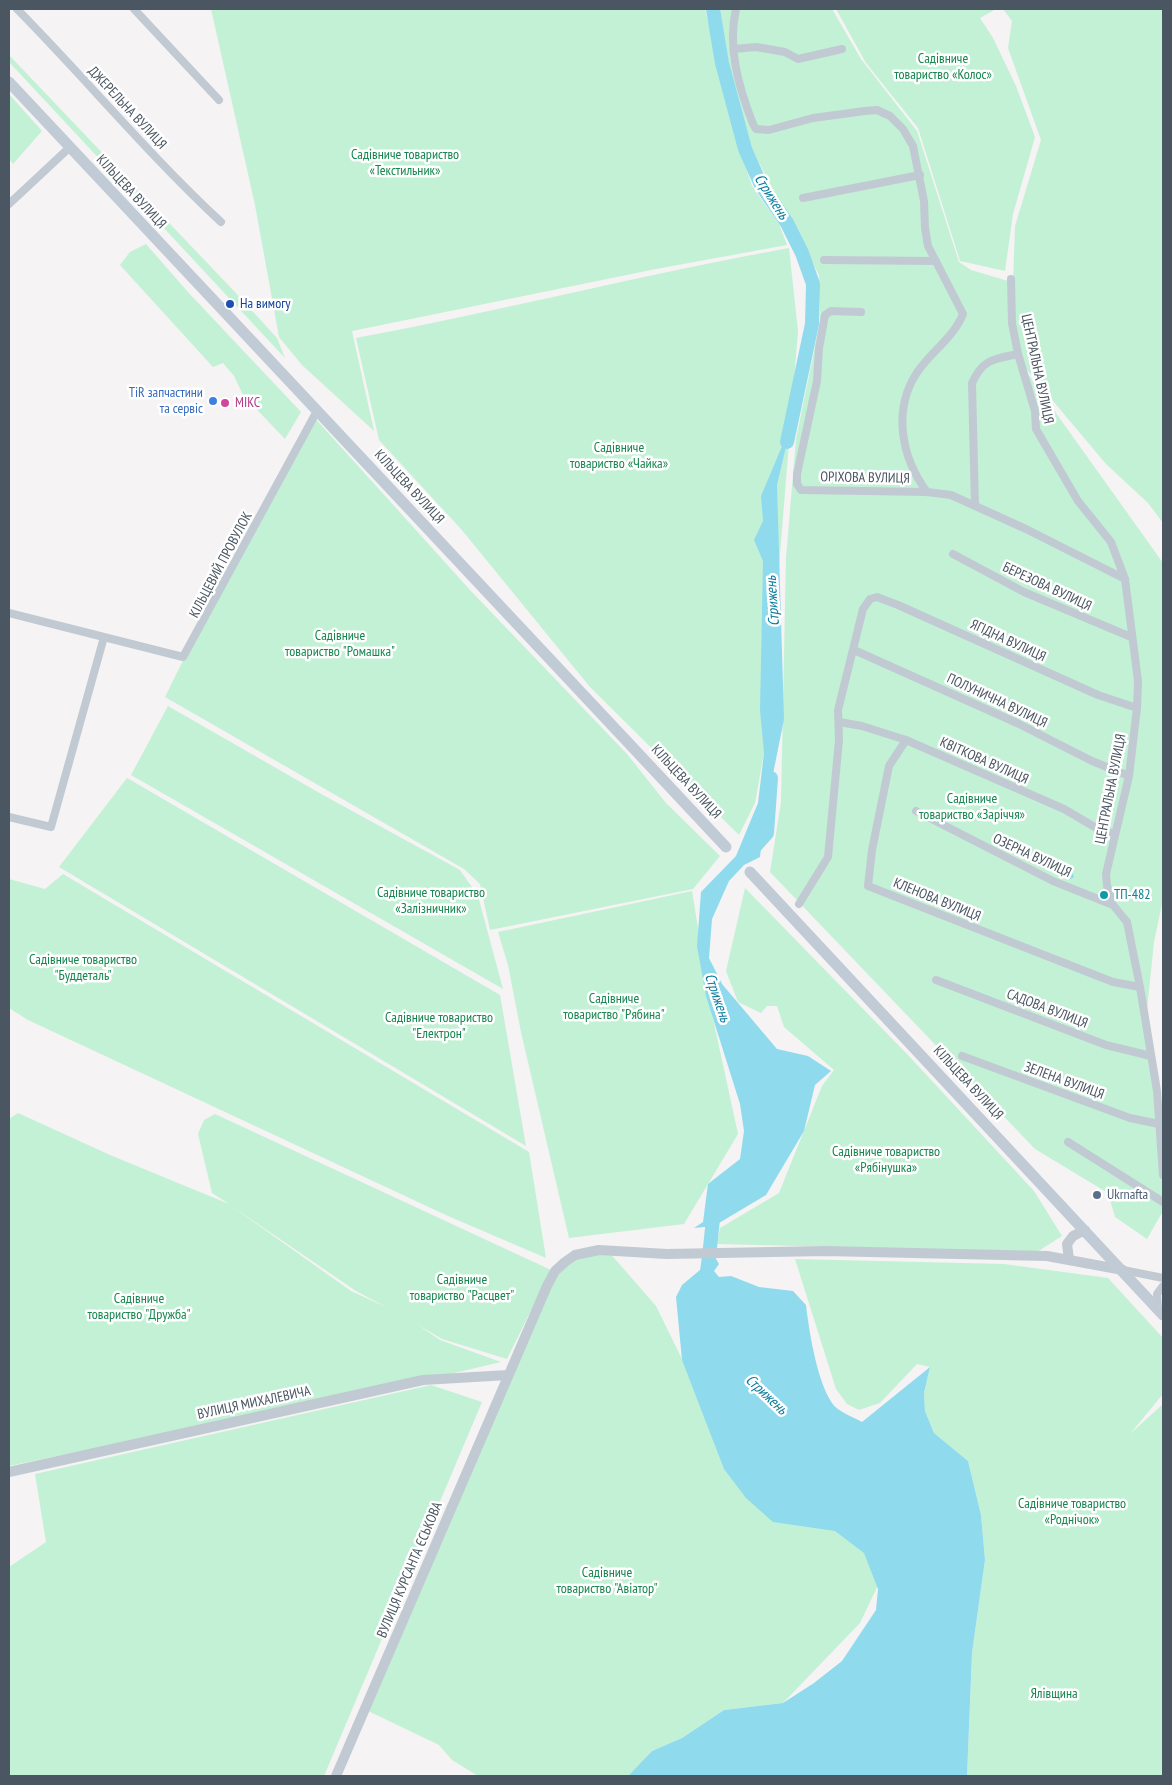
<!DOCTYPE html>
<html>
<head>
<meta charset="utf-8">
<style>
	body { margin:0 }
	#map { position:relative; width:1172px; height:1785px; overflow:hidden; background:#f5f3f3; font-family:"PT Sans Narrow",sans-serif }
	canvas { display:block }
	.frame { position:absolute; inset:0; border:10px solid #4a5661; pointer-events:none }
</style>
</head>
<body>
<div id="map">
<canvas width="1172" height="1785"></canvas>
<div class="frame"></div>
</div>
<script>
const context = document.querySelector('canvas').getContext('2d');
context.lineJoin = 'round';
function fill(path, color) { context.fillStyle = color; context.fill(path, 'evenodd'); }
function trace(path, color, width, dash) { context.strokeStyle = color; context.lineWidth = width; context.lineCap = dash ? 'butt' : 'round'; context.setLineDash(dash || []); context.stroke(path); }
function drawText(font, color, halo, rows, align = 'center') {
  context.font = font + ' "PT Sans Narrow",sans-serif'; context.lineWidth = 5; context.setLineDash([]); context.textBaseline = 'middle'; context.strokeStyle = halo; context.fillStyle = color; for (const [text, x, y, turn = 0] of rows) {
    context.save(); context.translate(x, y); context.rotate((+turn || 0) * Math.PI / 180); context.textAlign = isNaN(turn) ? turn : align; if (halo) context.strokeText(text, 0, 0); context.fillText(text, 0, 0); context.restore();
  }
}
const green = new Path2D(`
	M211,9H705L737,142L752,186L779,224L787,245L656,269L352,331L374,431L302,365L279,337L255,205Z
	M720,9H832L861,59L917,131L959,262L971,270L1008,281L1011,340L1015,226L1041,140L1008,48L1012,21L1003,9H1163V523L1148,503L1106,464L1016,357L1163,563V899L1154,942L1147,1010L1163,1152V1211L1147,1239L1115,1217L1108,1193L1035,1149L770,872L781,802L786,558L796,439L820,322L819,275L749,144L731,78Z
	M836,9H996L980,18L993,38L1016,86L1035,137L1013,214L1005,271L960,261L918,128L866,63Z
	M9,55L233,290L277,338L285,358L9,62Z
	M9,94L42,131L13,164L9,159Z
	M146,244L187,291L301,412L285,439L243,395L234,376L223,363L213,367L120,265L130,252Z
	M789,248L798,331L764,753L755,803L739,835L590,687L461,529L379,440L356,338C501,311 644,274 789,248Z
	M312,415L470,590L627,754L666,803L720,856L693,889L490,930L480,884L464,869L165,697L232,561Z
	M168,706L323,795L460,870L478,896L503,989L131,775Z
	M127,778L500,995L526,1146L59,867Z
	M63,874L529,1152L546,1258L448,1216L28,1020L9,1008V879L45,889Z
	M745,888L908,1055L1034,1191L1062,1236L1037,1252L717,1244L720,1228L779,1193L822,1086L834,1070L784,1027L777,1006H767L761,1013L738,1002L726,971Z
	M692,891L712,1014L738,1134L684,1224L569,1238L521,1032L508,965L498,932Z
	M18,1113L110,1155L229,1204L212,1193L198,1134L204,1120L215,1114L551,1270L507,1359L442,1339L418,1325L440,1340L501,1362L386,1389L9,1466V1119ZM230,1205L356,1291L388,1308L351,1291Z
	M608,1251L656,1306L730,1457L860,1538L881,1579L860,1623L783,1703L724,1710L682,1738L652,1751L628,1776H478L452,1760L439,1745L364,1709L540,1304L565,1262Z
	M795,1259L1004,1264L1108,1278L1163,1338V1394L1130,1434L1163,1404V1776H967L972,1653L985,1560L981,1515L968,1461L934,1433L925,1411L924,1393L930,1367L917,1364L880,1403L859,1410L847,1404L836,1389Z
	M431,1385L482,1402L324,1776H9V1567L46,1542L35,1474Z`);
const water = new Path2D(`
	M791,425L777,485L784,719L764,819L760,857L744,865L729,881L712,919L709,958L722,984L777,1049L808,1056L831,1071L815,1085L804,1131L766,1195L714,1226L694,1228L703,1222L708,1184L740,1159L744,1131L740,1104L706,996L697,946L701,892L736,856L758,803L764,753L760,710L763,561L754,540L763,521L761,496Z
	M1052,863L1072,872L1074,877L1069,880L1051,870Z
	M702,1258L716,1259L719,1264L714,1271L719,1277L731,1276L759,1287L793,1291L806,1305C809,1331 817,1381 832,1403C837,1411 853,1417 862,1422L930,1367L924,1393L925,1411L934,1433L968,1461L981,1515L985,1560L972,1653L967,1776H628L652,1751L682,1738L724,1710L783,1703L814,1683L842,1661L876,1610L878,1589L864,1553L835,1531L773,1522L746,1498L724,1469L682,1360L676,1297L682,1285L700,1270Z`);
const river = new Path2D(`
	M713,9L722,63L745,149L761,185L787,223L802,253L813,284L812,324L787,442
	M750,852L767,833L771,778
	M708,1267L714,1209`);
const minor = new Path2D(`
	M17,9C86,79 149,155 221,222
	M134,9L219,100
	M736,9C727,48 739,88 753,124L756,129L769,130L813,118L865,111L877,110L890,116L903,129L913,146L924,201L925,228L928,246L963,314C954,337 932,351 918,371C892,409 901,457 927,492
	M734,49L756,47L768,49L785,52L798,59L842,49
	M803,198L920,175
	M9,204L69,148
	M824,260L936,261
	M1011,279L1012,323L1018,354L1035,411L1036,429L1078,501L1111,542L1125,579L1138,681L1137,708L1129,776L1106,874L1107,886L1113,905L1127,922L1140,987L1157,1091L1163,1175
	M861,312L831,311L825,315L819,348L817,381L797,474V484L801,490L927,492L951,495L1026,529L1125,579
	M975,506L972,383C983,359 994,359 1018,354
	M953,554L1024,592L1131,637
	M9,613L183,657L317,411
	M854,650L1017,723L1092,761L1129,776
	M839,722L862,726L906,740L1064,809L1098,829L1115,834
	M906,740L889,766L872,850L868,886L1113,982L1140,987
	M916,811L1053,881L1113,905
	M9,817L51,827L104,637
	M799,904L828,857L839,740L838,710L863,609L870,599L877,597L898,605L1098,695L1137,708
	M936,980L1106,1045L1151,1056
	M962,1056L1130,1118L1159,1124
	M1068,1142L1163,1202
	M1123,1270L1163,1278
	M1158,1309L1157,1294L1163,1286`);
const tertiary = new Path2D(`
	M1069,1259L1067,1244L1073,1236L1085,1230
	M9,1472L423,1380L508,1375
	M336,1776L547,1286L555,1271L565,1262L575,1255L599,1250L667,1254L825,1251L1047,1256L1123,1270`);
const secondary = new Path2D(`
	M9,82L726,847
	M750,872L1163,1315`);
const markers = [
	[230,304,5,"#1a4fb4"],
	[213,401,5,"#3f7fe0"],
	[225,403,5,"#d1479c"],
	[1104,895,5,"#0f9aa8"],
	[1097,1195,5,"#5c6f8a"]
];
const parkNames = [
	["Садівниче",943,59],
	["товариство «Колос»",943,75],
	["Садівниче товариство",405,155],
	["«Текстильник»",405,171],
	["Садівниче",619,448],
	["товариство «Чайка»",619,464],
	["Садівниче",340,636],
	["товариство \"Ромашка\"",340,652],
	["Садівниче",972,799],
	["товариство «Заріччя»",972,815],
	["Садівниче товариство",431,893],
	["«Залізничник»",431,909],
	["Садівниче товариство",83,960],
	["\"Буддеталь\"",83,976],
	["Садівниче",614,999],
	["товариство \"Рябина\"",614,1015],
	["Садівниче товариство",439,1018],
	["\"Електрон\"",439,1034],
	["Садівниче товариство",886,1152],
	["«Рябінушка»",886,1168],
	["Садівниче",462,1280],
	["товариство \"Расцвет\"",462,1296],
	["Садівниче",139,1299],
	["товариство \"Дружба\"",139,1315],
	["Садівниче товариство",1072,1504],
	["«Роднічок»",1072,1520],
	["Садівниче",607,1573],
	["товариство \"Авіатор\"",607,1589],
	["Ялівщина",1054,1694]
];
const streetNames = [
	["ДЖЕРЕЛЬНА ВУЛИЦЯ",127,108,47],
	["КІЛЬЦЕВА ВУЛИЦЯ",131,192,47],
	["ЦЕНТРАЛЬНА ВУЛИЦЯ",1037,369,78],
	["ОРІХОВА ВУЛИЦЯ",865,478,1],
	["КІЛЬЦЕВА ВУЛИЦЯ",409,487,47],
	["КІЛЬЦЕВИЙ ПРОВУЛОК",221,565,-62],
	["БЕРЕЗОВА ВУЛИЦЯ",1047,587,25],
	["ЯГІДНА ВУЛИЦЯ",1008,641,25],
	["ПОЛУНИЧНА ВУЛИЦЯ",997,701,25],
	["КВІТКОВА ВУЛИЦЯ",984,761,24],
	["КІЛЬЦЕВА ВУЛИЦЯ",686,782,47],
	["ЦЕНТРАЛЬНА ВУЛИЦЯ",1111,789,-79],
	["ОЗЕРНА ВУЛИЦЯ",1032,856,25],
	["КЛЕНОВА ВУЛИЦЯ",937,900,22],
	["САДОВА ВУЛИЦЯ",1047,1009,21],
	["ЗЕЛЕНА ВУЛИЦЯ",1064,1081,20],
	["КІЛЬЦЕВА ВУЛИЦЯ",968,1083,47],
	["ВУЛИЦЯ МИХАЛЕВИЧА",254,1403,-12],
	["ВУЛИЦЯ КУРСАНТА ЄСЬКОВА",410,1570,-67]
];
const transitNames = [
	["На вимогу",240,304]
];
const shopNames = [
	["TiR запчастини",203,393],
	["та сервіс",203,409]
];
const hotelNames = [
	["МІКС",235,403]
];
const cultureNames = [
	["ТП-482",1114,895]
];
const serviceNames = [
	["Ukrnafta",1107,1195]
];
const waterNames = [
	["Стрижень",771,197,58],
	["Стрижень",773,601,-94],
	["Стрижень",717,998,71],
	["Стрижень",766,1395,43]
];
fill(green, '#c3f1d5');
fill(water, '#90daee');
trace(river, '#90daee', 14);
trace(minor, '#c1cad2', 8);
trace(tertiary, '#c1cad2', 10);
trace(secondary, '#c1cbd6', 11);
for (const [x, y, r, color] of markers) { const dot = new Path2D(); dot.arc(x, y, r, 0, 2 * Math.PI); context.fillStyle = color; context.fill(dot); trace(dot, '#fff', 2); }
drawText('14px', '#17864f', '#fff', parkNames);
drawText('14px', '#4a5661', '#fff', streetNames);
drawText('14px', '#164399', '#fff', transitNames, 'left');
drawText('14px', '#366cbe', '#fff', shopNames, 'right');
drawText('14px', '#b23c85', '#fff', hotelNames, 'left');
drawText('14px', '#0d838f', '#fff', cultureNames, 'left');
drawText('14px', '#4e5e75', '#fff', serviceNames, 'left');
drawText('italic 15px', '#0c7c9b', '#fff', waterNames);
</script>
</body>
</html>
